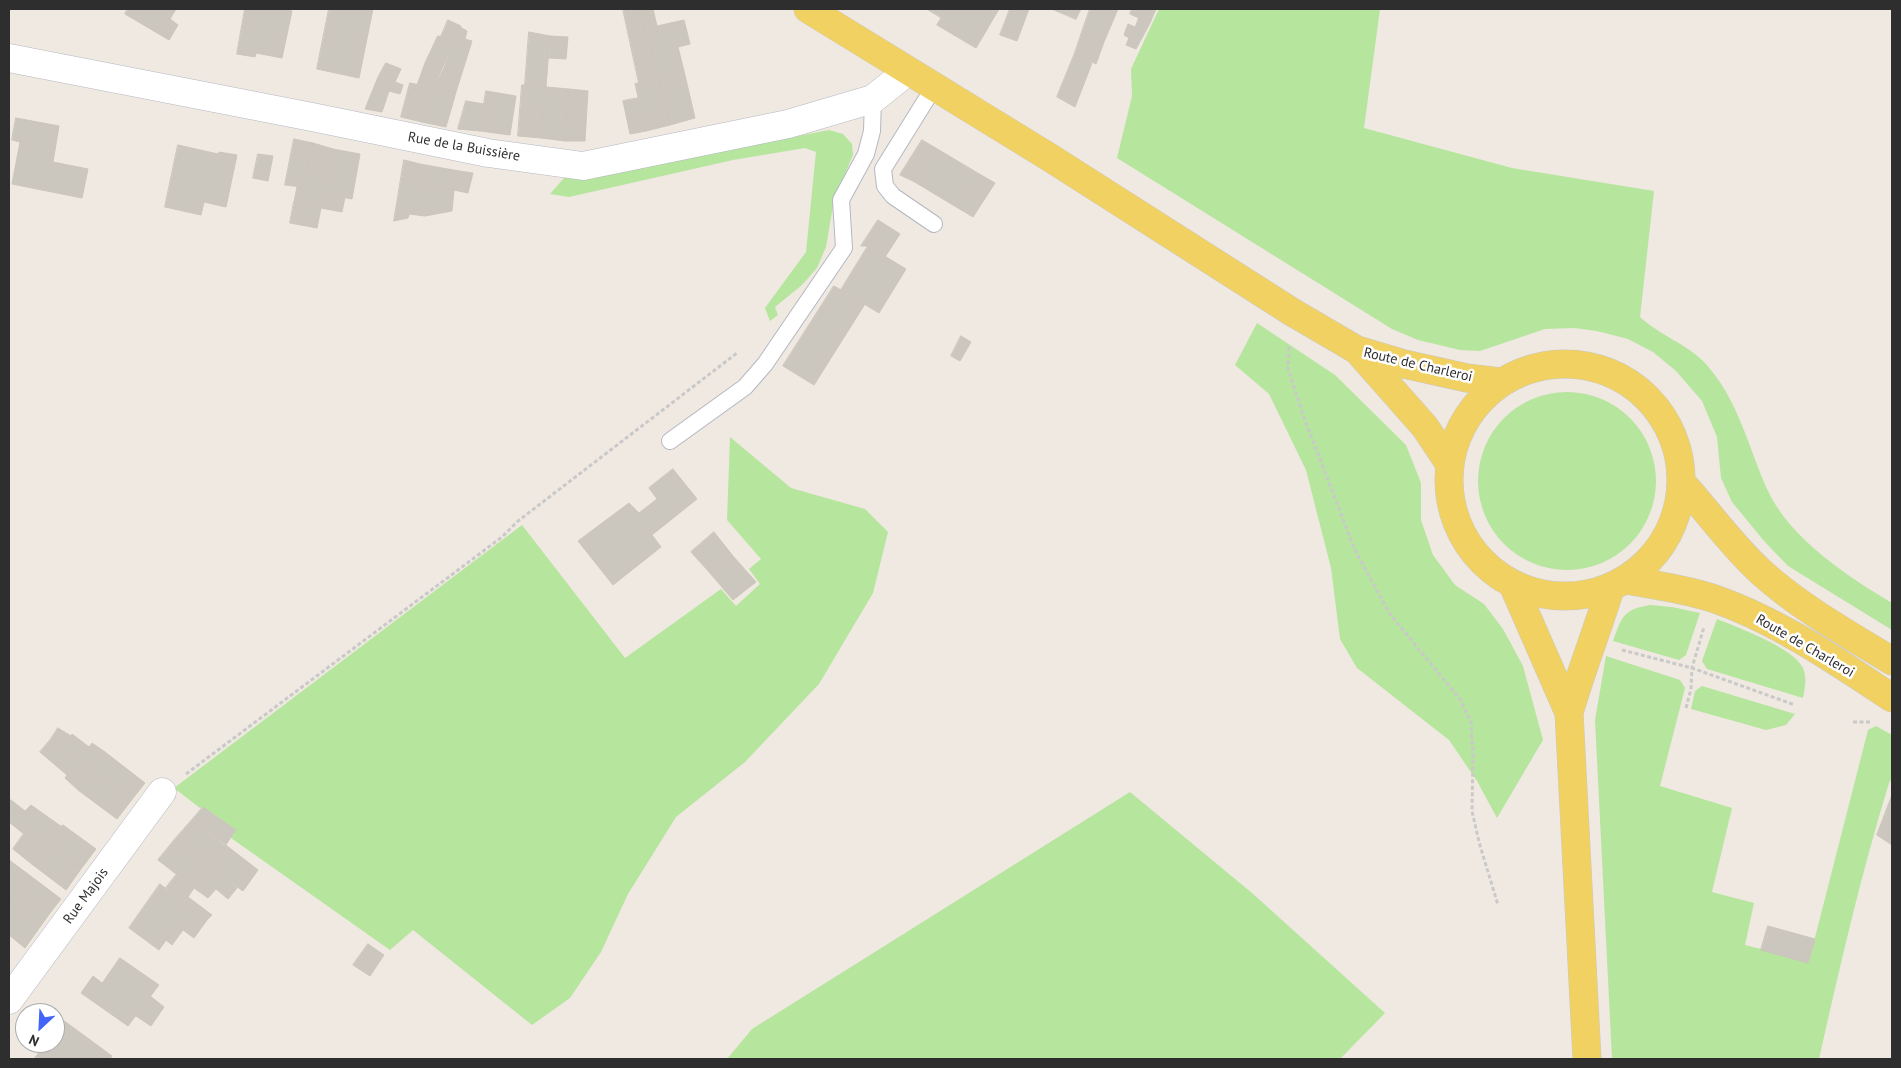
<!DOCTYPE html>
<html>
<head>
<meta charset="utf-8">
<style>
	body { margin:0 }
	#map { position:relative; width:1901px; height:1068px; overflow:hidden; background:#efe9e1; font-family:"PT Sans",sans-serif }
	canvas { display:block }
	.frame { position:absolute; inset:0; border:10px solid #2e2e2e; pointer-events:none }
	.north { position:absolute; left:15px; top:1003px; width:50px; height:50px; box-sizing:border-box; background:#fff; border:1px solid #ababab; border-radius:50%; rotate:205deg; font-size:14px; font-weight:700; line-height:20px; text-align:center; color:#2e2e2e }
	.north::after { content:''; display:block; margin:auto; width:18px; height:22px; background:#4264fb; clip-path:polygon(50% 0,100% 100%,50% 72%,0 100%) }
</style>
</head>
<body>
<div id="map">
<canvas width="1901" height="1068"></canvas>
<div class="frame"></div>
<div class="north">N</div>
</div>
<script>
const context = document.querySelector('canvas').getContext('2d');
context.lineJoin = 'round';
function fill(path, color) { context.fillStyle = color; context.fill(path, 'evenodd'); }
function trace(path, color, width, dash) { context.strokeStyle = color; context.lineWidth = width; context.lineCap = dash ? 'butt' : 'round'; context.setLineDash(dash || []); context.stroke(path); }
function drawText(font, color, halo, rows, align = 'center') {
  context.font = font + ' "PT Sans",sans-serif'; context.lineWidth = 5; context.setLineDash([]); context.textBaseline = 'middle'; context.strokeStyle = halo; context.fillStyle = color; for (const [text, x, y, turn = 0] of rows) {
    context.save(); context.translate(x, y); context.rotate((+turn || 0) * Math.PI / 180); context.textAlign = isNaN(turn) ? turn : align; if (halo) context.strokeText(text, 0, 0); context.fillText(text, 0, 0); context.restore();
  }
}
const green = new Path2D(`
	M1159,9H1380L1364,128L1512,168L1654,191L1640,317C1659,335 1687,344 1705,363C1738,399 1748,446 1767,489C1789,538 1847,576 1892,603V630L1788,566L1764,541L1732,502L1721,478L1717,437L1702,401L1676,371L1653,352L1628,339L1597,331L1574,328L1545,329L1480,351L1460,350L1418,340L1392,329L1117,158L1132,96L1131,69Z
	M829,130L843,134L852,144L853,155L834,200L826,247L817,268L802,285L775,307L778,315L770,321L765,308L806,252L816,152L805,148L733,160L569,197L550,194L564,178L589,177Z
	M1257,323L1335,375L1406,445L1421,483V520L1433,555L1455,585L1484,604L1503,629L1523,666L1543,740L1497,818L1477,781L1449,740L1357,668L1340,639L1331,568L1306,470L1269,394L1235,365Z
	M1478 481a89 89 0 1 1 178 0a89 89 0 1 1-178 0Z
	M730,437L791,488L865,509L888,532L873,593L819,684L745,762L676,817L628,894L601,952L570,998L532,1025L413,930L390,950L231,838L236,830L203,807L200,808L174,788L522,525L625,658L721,589L736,606L760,584L749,569L761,559L727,520Z
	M1650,605L1672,607L1700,613L1686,655L1679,660L1613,641C1622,617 1622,610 1650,605Z
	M1717,619C1737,627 1794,648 1803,668C1807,678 1805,688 1803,698L1707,669L1702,661Z
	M1606,656L1680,680L1685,688L1660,786L1732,808L1712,892L1754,903L1745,945L1809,961L1868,730L1876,726L1892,735V778L1889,783C1861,874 1840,966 1819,1059H1612L1595,720Z
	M1702,686L1795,714L1786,725L1766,730L1691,709L1695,691Z
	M1130,792L1252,893L1385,1013L1340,1059H727L752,1029Z`);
const building = new Path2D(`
	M128,9H176L170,19L178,25L169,40L125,14Z
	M245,9H280L292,11L282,58L256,53L255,57L237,54Z
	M329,9H373L359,78L317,69Z
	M623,9H641L645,30L659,77L639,83Z
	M641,9H653L657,26L684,20L690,44L678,47L684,71L659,77L645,30Z
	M927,9H947L942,18Z
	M947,9H999L976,48L937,25Z
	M1010,9H1029L1017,41L1000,35Z
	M1052,9H1081L1076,19Z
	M1090,9H1118L1104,42L1082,32Z
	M1132,9H1156L1150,23L1130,14Z
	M1139,18L1150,23L1136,49L1126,45L1129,38L1124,35L1128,24L1135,27Z
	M448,20L461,26L454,41L441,37Z
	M460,27L467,31L465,39L472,41L456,92L434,88Z
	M529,32L550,36L546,87L525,85Z
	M1082,32L1104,42L1096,64L1075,53Z
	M438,36L454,41L443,70L434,88L417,85L425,63Z
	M550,36L568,37L566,59L549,58Z
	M1075,53L1092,63L1075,107L1057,97Z
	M386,63L401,69L395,82L403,85L400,94L389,91L382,112L365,109L378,77Z
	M684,71L695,118L670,125L659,77Z
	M659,77L670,125L646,131L635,84Z
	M410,83L434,88L422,122L401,117Z
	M522,85L546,87L541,138L518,136Z
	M546,87L569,89L565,141L541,138Z
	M434,88L456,92L446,127L422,122Z
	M569,89L588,91L585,141H565Z
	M486,91L516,96L510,135L480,131Z
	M639,98L646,131L630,134L623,101Z
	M466,101L484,104L480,131L458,129Z
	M16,118L59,126L53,162L88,169L82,198L12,184L20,142L12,140Z
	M294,139L313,143L302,187L285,185Z
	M922,140L934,147L913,181L900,175Z
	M313,143L333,149L321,208L294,202L297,187H302Z
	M178,145L218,154L219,152L237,155L226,207L204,202L201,215L165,207Z
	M934,147L981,175L958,208L913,181Z
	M333,149L360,154L352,199L324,194Z
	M258,154L273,156L268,181L253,178Z
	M404,160L420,164L416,183L454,190L452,211L425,216L409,214L408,218L394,221Z
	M420,164L459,171L454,190L416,183Z
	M459,171L473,173L468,193L454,190Z
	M981,175L995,183L973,217L958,208Z
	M324,194L345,197L342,212L321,208Z
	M294,202L321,208L317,228L290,223Z
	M878,220L900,234L885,257L868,246H861Z
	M868,246L906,269L879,313L841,290Z
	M834,286L865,304L814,385L783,366Z
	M961,336L971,342L960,361L951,356Z
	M673,469L697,499L652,535L661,547L613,585L578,541L629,503L639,513L657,499L649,488Z
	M714,532L733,556L709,572L691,552Z
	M733,556L756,582L733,600L709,572Z
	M58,728L71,736L72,734L89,747L92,743L105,752L92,770L51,739Z
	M51,739L92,770L78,790L65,778L67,775L40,752Z
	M105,752L145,783L130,802L92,770Z
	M92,770L130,802L117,819L78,790Z
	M1892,795V845L1877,835Z
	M11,800L25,811L31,805L62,827L49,843L28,828L24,834L9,822V803Z
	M203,807L236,830L225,846L191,821Z
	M191,821L227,846L210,868L176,838Z
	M63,825L96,849L81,869L49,843Z
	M28,828L49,843L33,865L13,849Z
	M176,838L210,868L194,888L158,860Z
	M49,843L81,869L66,890L33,865Z
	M227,846L258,870L243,891L210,868Z
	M9,860L28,874L17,889L9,883Z
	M210,868L237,888L228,899L216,889L208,898L194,888Z
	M28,874L61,899L50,913L17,889Z
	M176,875L194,888L188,897L212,915L207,920L194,913L195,911L165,889Z
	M9,883L17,889L9,900Z
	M160,884L195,911L181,930L176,926L159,950L129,928Z
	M17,889L50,913L40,927L9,903V900Z
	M9,903L40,927L25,948L9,935Z
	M194,913L207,920L194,938L183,930L172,945L166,940L176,926L181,930Z
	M1768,926L1815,939L1808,963L1761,950Z
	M368,944L384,955L370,976L353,965Z
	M120,958L159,985L128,1026L81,993L93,976L102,983Z
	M150,996L164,1007L151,1026L136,1016Z
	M63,1020L112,1056L110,1059H34L46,1043H55V1030Z`);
const path = new Path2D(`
	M1289,347L1288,368L1303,415L1354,548L1389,613L1460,699L1471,722L1473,757L1472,811L1479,842L1498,905
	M1622,650L1692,668L1795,705
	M1686,708L1691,689L1692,668L1704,627
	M1853,722H1870
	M186,774L502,537L518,521L737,353`);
const lane = new Path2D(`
	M934,224L893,196L885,186L883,169L934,87
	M670,441L745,387L765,364L844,248L841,200L866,154L872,131L873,99`);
const street = new Path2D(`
	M9,58L312,117L488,153L583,166L788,124L873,99L908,71
	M9,1000L162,792`);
const primary = new Path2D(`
	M808,9L1049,157L1292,312L1357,350L1404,364L1467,378L1501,382
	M1357,350L1425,427L1449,463
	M1449 480a116 116 0 1 1 232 0a116 116 0 1 1-232 0Z
	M1683,484C1709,513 1733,547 1762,573C1801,608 1848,634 1892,661
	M1626,580C1655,585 1684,589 1712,598C1777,620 1836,661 1892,698
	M1513,585L1569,713
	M1587,1059L1569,713C1581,671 1597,631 1610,589`);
const streetNames = [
	["Rue de la Buissière",464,147,10],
	["Route de Charleroi",1418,365,13],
	["Route de Charleroi",1805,646,30],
	["Rue Majois",86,896,-54]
];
fill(green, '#b6e59e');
fill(building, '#cbc7bf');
trace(building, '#cbc5ba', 1);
trace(lane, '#b4b7c1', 18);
trace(street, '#b4b7c1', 29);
trace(primary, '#c9c9c9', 29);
trace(path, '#c9c9c9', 3, [4, 2.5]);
trace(lane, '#fff', 16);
trace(street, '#fff', 28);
trace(primary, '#f2d163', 28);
drawText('14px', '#2e2e2e', '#fff', streetNames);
</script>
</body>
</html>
